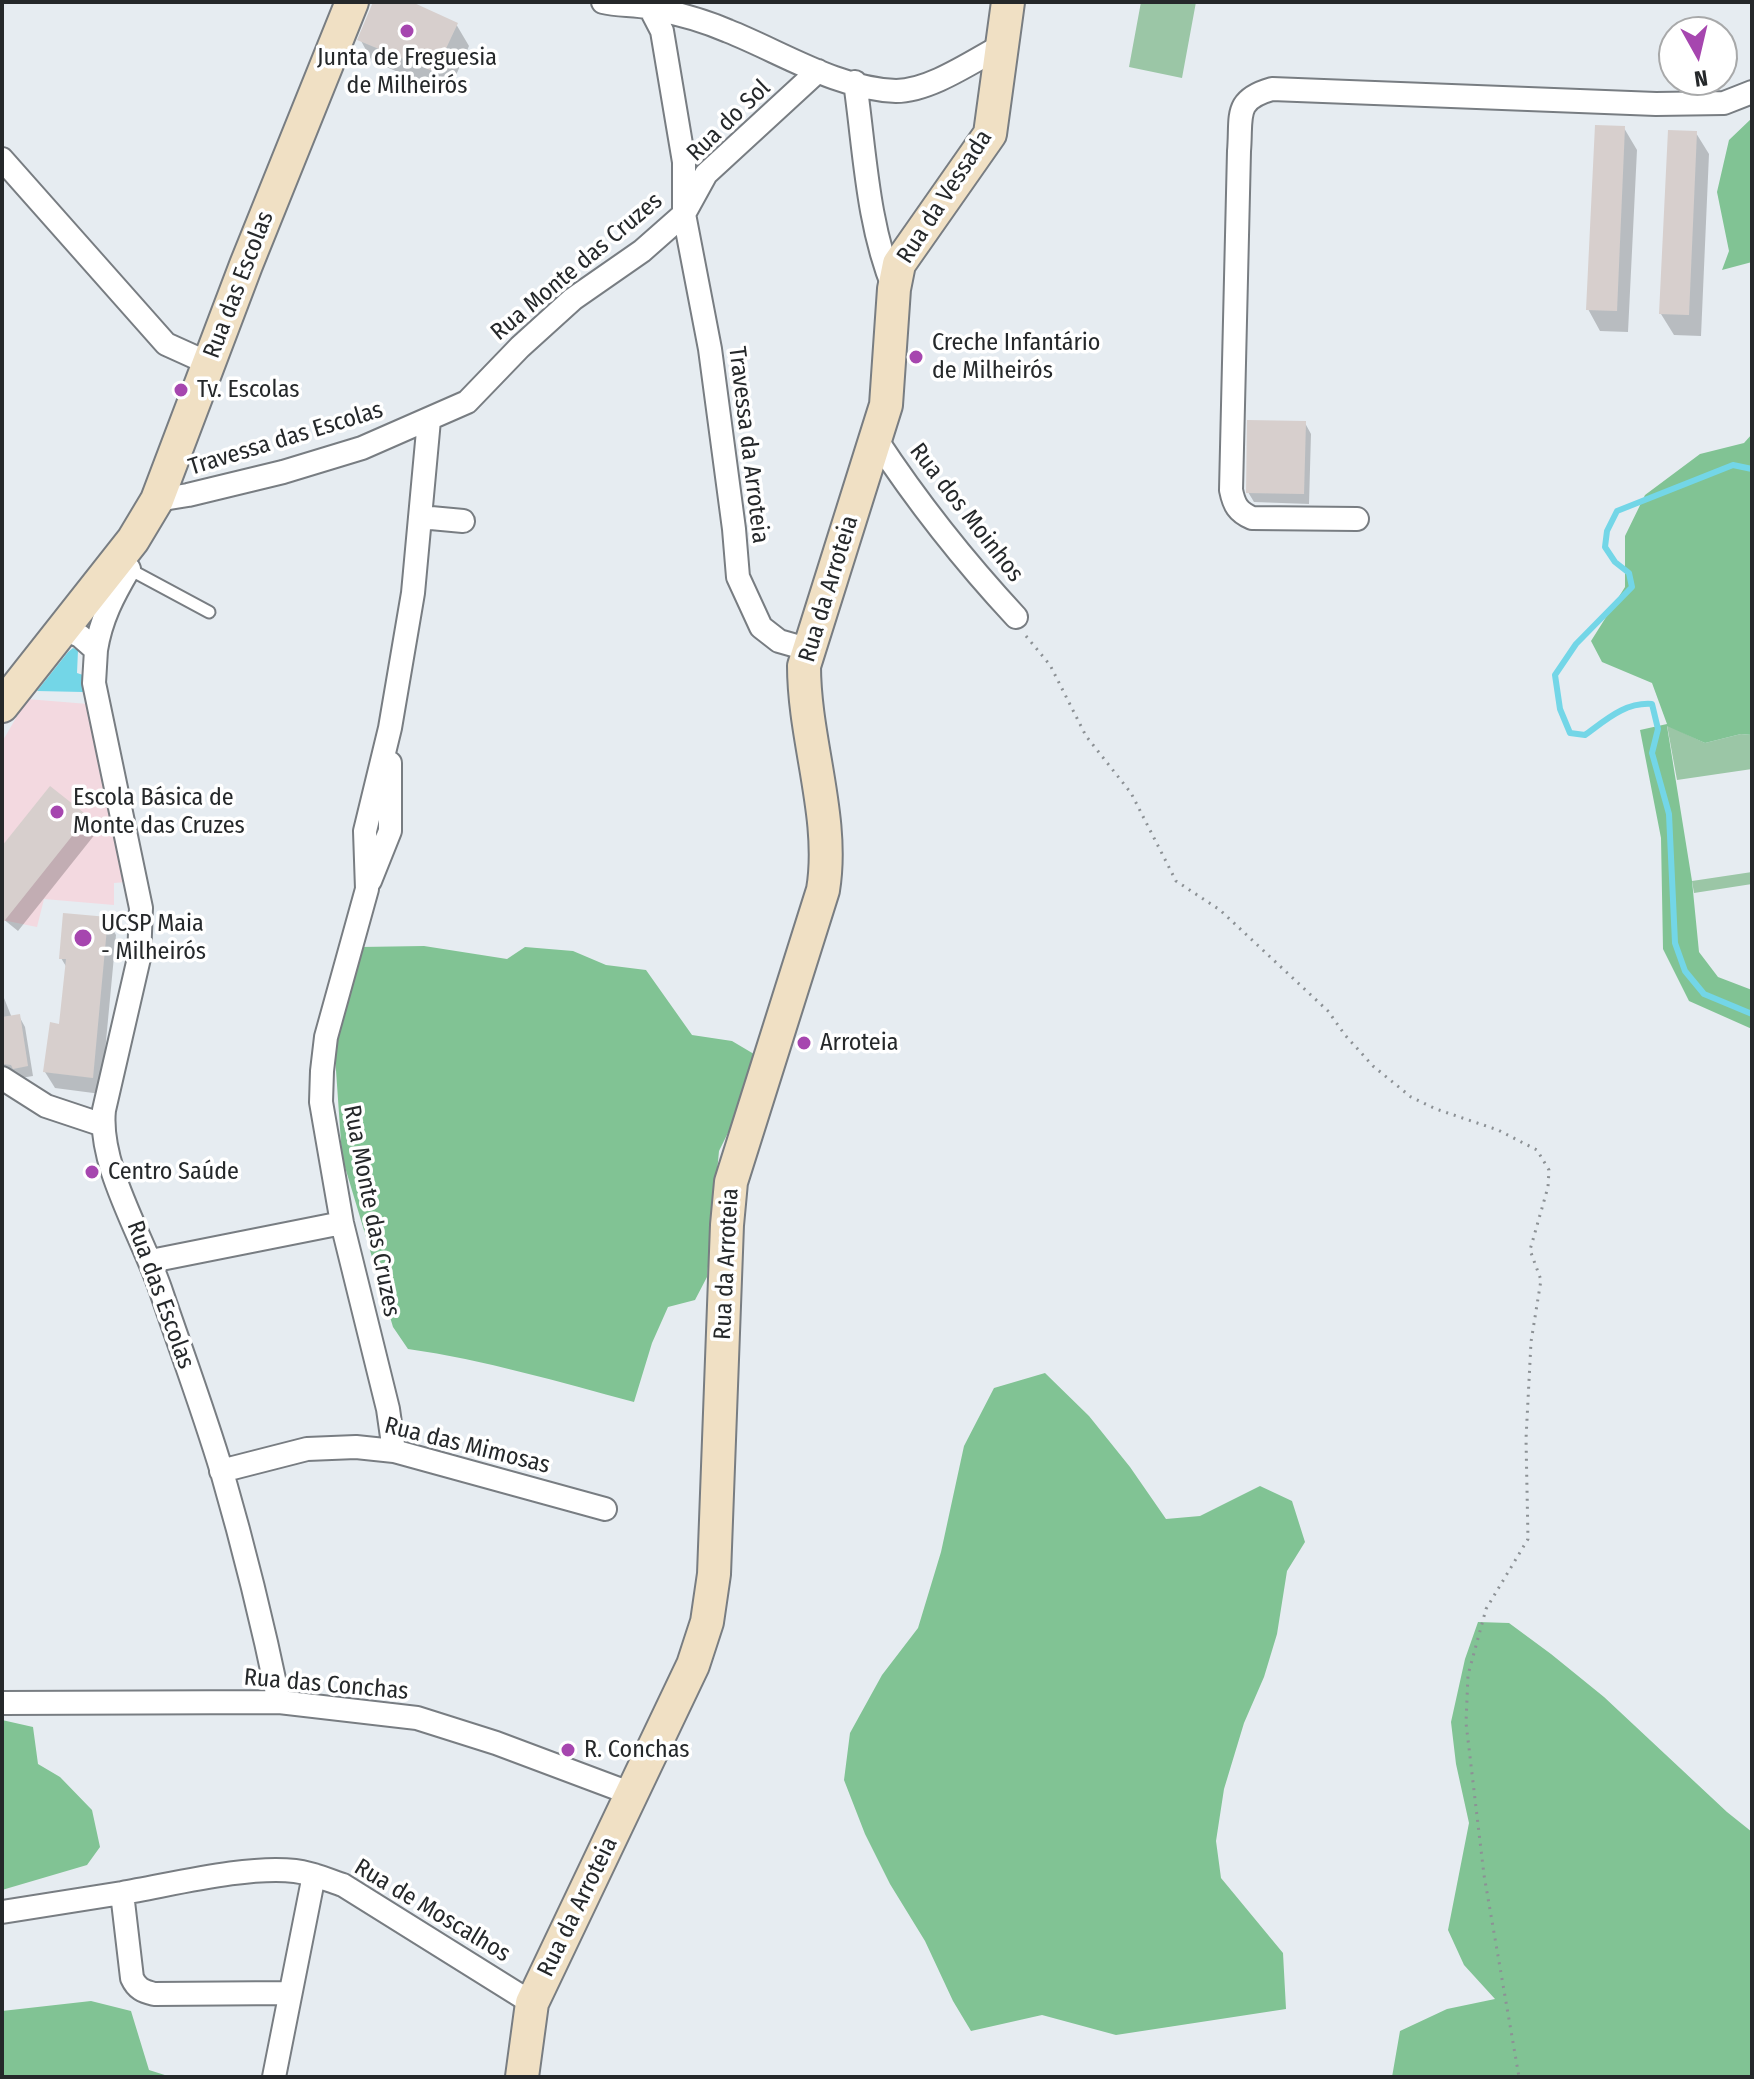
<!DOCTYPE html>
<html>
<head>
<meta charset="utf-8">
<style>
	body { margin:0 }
	#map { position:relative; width:1754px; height:2079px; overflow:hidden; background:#e6ecf1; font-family:"Fira Sans Condensed",sans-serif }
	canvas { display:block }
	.frame { position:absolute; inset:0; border:4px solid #25282a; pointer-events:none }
	.north { position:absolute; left:1658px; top:16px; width:80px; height:80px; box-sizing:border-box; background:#fff; border:2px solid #a8a9aa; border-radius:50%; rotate:172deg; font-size:22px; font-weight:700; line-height:32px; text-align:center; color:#25282a }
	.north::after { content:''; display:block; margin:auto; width:28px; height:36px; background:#a646af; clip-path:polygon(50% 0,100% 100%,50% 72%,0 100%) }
</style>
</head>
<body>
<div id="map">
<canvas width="1754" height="2079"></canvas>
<div class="frame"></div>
<div class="north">N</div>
</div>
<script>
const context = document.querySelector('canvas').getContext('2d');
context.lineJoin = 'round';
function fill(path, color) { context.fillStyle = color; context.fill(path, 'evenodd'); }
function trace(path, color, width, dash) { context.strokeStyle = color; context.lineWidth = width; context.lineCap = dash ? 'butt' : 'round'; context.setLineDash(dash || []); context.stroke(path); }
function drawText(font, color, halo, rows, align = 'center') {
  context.font = font + ' "Fira Sans Condensed",sans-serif'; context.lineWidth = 7; context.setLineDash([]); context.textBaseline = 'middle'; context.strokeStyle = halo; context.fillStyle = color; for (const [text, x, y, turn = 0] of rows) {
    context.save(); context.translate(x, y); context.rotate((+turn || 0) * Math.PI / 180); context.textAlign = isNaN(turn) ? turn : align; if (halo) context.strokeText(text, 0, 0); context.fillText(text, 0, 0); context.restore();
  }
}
const education = new Path2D(`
	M27,699L88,704L126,882L114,883V905L44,899L37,927L2,920V742Z`);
const green = new Path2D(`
	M1141,2H1196L1182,78L1129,67Z
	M1667,725L1705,743L1741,734L1752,735V769L1677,780Z
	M1752,872V884L1694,893L1692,881Z`);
const forest = new Path2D(`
	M1752,118V262L1722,270L1729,251L1717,192L1729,140Z
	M1752,434V735L1741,734L1705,743L1667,726L1692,881L1699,952L1718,977L1752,990V1029L1689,1001L1663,949L1661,838L1640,730L1667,724L1652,683L1602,662L1591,641L1625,587V536L1645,495L1700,454L1744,443Z
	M424,946L507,959L525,947L573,951L606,965L646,970L692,1035L732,1041L764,1060L719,1151L707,1277L695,1300L668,1307L652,1343L634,1402C559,1382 485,1360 408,1349L393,1327L342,1157L333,1027L360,947Z
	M1045,1373L1089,1416L1130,1467L1166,1519L1200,1516L1260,1486L1292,1501L1305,1542L1287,1571L1277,1634L1264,1677L1244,1723L1224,1789L1216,1841L1221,1878L1283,1953L1286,2009L1116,2035L1042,2015L971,2031L953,2001L925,1941L890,1884L865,1834L844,1780L850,1733L882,1675L918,1628L941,1552L964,1446L994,1388Z
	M1478,1622L1509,1623L1551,1654L1604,1697L1727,1812L1752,1832V2077H1392L1400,2031L1447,2009L1495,1999L1464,1965L1448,1930L1469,1823L1456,1764L1451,1722L1465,1659Z
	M2,1720L33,1727L38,1764L60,1777L92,1810L100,1847L87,1865L2,1890Z
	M91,2001L131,2011L149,2070L171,2077H2V2011Z`);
const water = new Path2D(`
	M73,648L78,650L77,673L83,675V692L37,691L68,652Z`);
const shadow = new Path2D(`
	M375,2H407L456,24L469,46L448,93L372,61L360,39Z
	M1624,128L1637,150L1628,332L1600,331L1588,309Z
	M1696,133L1709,154L1701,336L1674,335L1661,314Z
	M1305,423L1311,434L1309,504L1254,502L1248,492Z
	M86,817L96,833L18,931L2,918V849Z
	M107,919L116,935L101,1094L55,1088L45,1072L61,1026L67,968L61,958Z
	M2,993L12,1018L19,1016L25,1027L33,1076L21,1078L5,1070L2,1065Z`);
const stream = new Path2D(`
	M1752,469L1733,465L1617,511L1607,531L1605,547L1615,562L1629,573L1632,587L1576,644L1555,675L1560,709L1570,733L1585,735C1606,720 1625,702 1652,704L1658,729L1652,753L1669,814L1675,943L1685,971L1704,994L1752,1014`);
const building = new Path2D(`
	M373,2H412L458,23L435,72L357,40Z
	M1595,125L1625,126L1617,311L1586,310Z
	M1668,130L1697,131L1689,315L1659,314Z
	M1247,420L1306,421L1304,494L1246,493Z
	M50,786L88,816L2,924V846Z
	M63,913L108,917L93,1078L43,1072L50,1022L59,1024L66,959H59Z
	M20,1014L28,1066L13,1069L11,1065L3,1064L2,1017Z`);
const path = new Path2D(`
	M1026,636L1050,665L1086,736L1131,793L1176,881L1220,910L1328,1011L1345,1035L1373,1066L1411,1097L1436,1109L1498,1130L1537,1150L1549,1170L1548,1187L1530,1250L1541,1280L1531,1342L1526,1439L1528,1539L1486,1609L1468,1675L1466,1723L1484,1875L1519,2077`);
const lane = new Path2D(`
	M129,569L209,612`);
const street = new Path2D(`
	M603,2C619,6 635,4 651,8C676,13 705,21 728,31C781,52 838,89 896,91C930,91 973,61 1003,45
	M647,2L662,31L684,162V214L710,349L734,529L738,577L761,627L779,641L807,649
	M855,82C865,152 867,223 894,289
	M2,159L166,344L208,363
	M876,439C918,503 964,561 1016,617
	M157,500L188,495L283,472L362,448L467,402L520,347L573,299L642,251L684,214L706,174L818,71
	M420,517L463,521
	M1357,519L1252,518C1238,512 1234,505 1231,490L1239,151C1242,116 1233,100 1272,89L1656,104L1724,103L1752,92
	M64,629L80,636L96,650L94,683L141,908L139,958L104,1110C98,1167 144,1238 162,1294C182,1353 204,1412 222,1472C244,1548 263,1625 279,1702
	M96,650C101,619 113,596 129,569L116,562
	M370,881L390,831V763
	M2,1078L46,1106L103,1125
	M151,1261L342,1223
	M394,1451L388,1409L342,1223L321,1102L322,1071L326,1037L367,889L365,831L390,728L413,593L429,420
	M221,1471L307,1449L356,1447L394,1451L605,1509
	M2,1703L279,1702L417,1718L496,1743L632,1794
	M2,1912L122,1893
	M290,1993L154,1994C143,1991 137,1989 132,1978L122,1893C170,1885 248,1865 295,1871C312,1873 328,1880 343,1885L532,2003
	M274,2077L314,1875`);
const secondary = new Path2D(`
	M2,706L133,540L157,500L246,265L352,2
	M522,2077L532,2003L693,1665L707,1622L714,1574L727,1225L731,1182L823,890C835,818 804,740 804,666L886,405L894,289L899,264L990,134L1008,2`);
const markers = [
	[407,31,8,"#a646af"],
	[916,357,8,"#a646af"],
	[181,390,8,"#a646af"],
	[57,812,8,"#a646af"],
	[83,938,10,"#a646af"],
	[804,1043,8,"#a646af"],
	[92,1172,8,"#a646af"],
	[568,1750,8,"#a646af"]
];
const poiNames = [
	["Junta de Freguesia",407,58,"center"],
	["de Milheirós",407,86,"center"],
	["Creche Infantário",932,343],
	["de Milheirós",932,371],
	["Tv. Escolas",197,390],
	["Escola Básica de",73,798],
	["Monte das Cruzes",73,826],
	["UCSP Maia",101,924],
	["- Milheirós",101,952],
	["Arroteia",820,1043],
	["Centro Saúde",108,1172],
	["R. Conchas",584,1750]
];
const streetNames = [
	["Rua do Sol",729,121,-44],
	["Rua da Vessada",945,197,-57],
	["Rua Monte das Cruzes",577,267,-40],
	["Rua das Escolas",239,285,-69],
	["Travessa das Escolas",286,439,-17],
	["Travessa da Arroteia",748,445,83],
	["Rua dos Moinhos",966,513,52],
	["Rua da Arroteia",829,589,-73],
	["Rua Monte das Cruzes",371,1211,79],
	["Rua da Arroteia",727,1264,-87],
	["Rua das Escolas",160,1295,70],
	["Rua das Mimosas",467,1446,14],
	["Rua das Conchas",326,1685,5],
	["Rua da Arroteia",578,1907,-64],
	["Rua de Moscalhos",432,1911,31]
];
fill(education, '#f3d9e0');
fill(green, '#9bc6a6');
fill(forest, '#81c394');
fill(water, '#73d6e7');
fill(shadow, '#0003');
trace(stream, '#73d6e7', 6);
fill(building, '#d7cfcd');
trace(lane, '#787d82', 15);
trace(street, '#787d82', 26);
trace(secondary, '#787d82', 36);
trace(path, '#8c9195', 3, [2, 6]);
trace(lane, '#fff', 11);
trace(street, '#fff', 22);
trace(secondary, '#f0e0c4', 32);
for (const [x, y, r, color] of markers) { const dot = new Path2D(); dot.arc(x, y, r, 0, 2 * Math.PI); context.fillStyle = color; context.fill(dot); trace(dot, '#fff', 3); }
drawText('24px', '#25282a', '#fff', poiNames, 'left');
drawText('24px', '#25282a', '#fff', streetNames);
</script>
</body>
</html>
